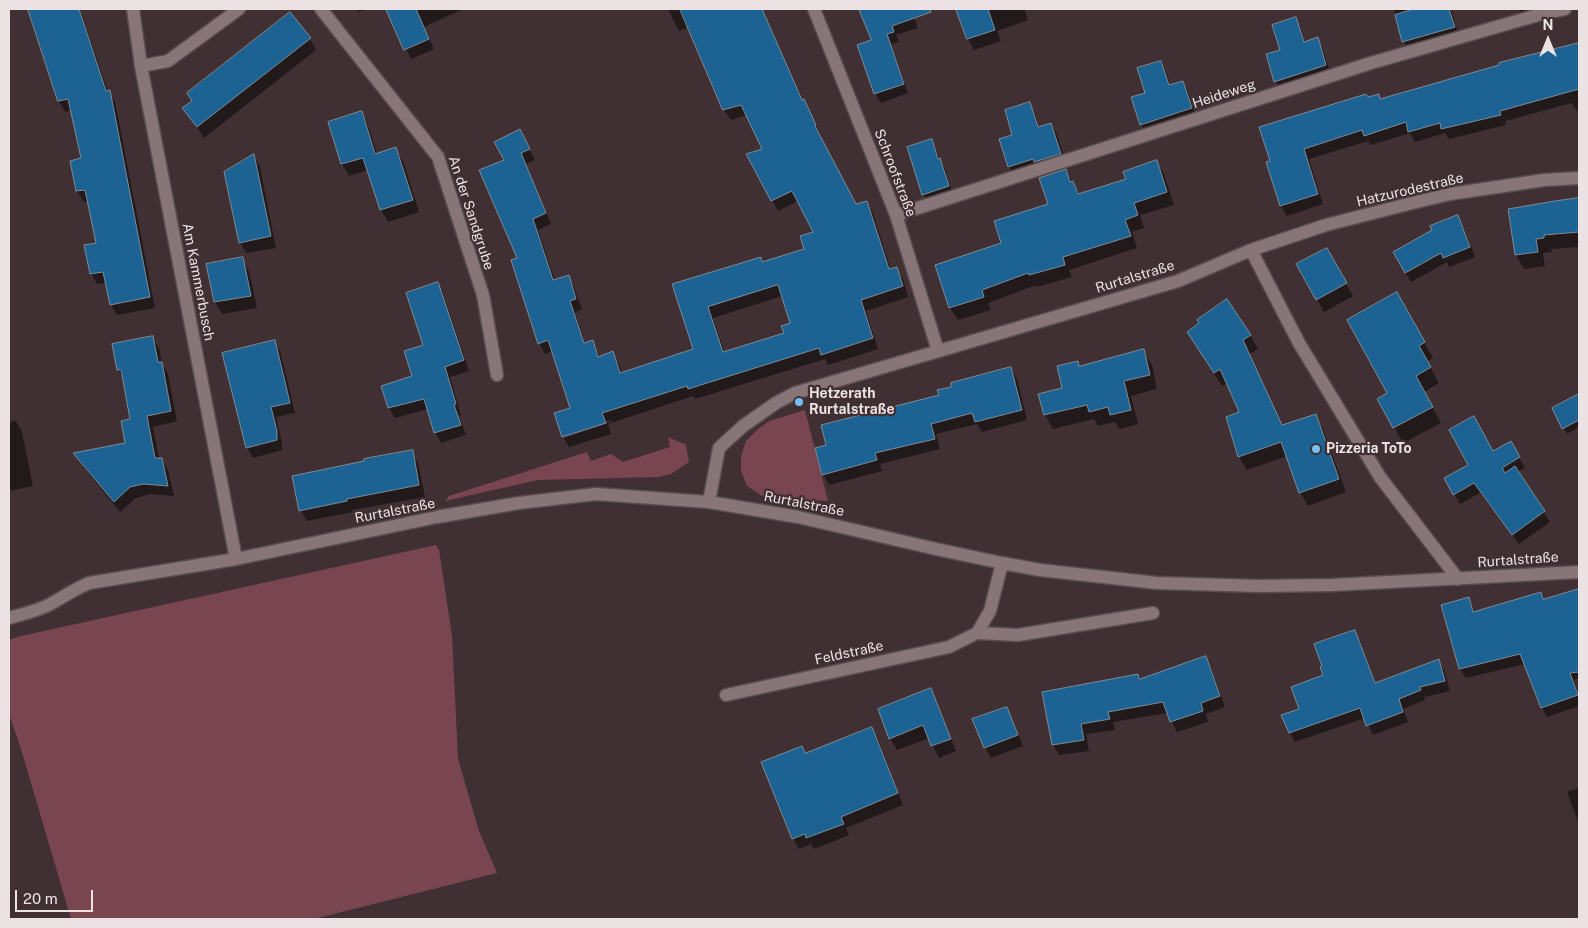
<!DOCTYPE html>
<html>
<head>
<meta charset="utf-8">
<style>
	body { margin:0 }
	#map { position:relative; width:1588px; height:928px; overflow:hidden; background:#403033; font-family:"Public Sans",sans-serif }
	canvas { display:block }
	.frame { position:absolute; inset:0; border:10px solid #ece1e3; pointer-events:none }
	.north { position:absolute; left:1523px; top:15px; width:50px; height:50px; -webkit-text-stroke:4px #403033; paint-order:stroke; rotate:0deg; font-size:14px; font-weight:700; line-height:20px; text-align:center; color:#ece1e3 }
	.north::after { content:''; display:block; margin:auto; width:18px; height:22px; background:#ece1e3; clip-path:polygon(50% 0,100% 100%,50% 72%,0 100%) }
	.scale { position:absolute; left:15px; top:890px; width:78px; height:22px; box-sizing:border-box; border:2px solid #ece1e3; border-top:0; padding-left:6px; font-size:15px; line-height:18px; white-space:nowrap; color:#ece1e3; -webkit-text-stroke:4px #403033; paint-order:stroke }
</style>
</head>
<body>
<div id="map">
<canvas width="1588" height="928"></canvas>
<div class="frame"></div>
<div class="north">N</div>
<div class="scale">20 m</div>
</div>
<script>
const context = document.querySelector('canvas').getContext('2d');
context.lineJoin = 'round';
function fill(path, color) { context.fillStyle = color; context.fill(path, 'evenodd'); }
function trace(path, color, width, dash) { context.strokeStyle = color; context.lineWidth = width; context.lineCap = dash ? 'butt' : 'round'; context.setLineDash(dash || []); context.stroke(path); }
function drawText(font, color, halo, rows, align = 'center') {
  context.font = font + ' "Public Sans",sans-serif'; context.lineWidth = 4.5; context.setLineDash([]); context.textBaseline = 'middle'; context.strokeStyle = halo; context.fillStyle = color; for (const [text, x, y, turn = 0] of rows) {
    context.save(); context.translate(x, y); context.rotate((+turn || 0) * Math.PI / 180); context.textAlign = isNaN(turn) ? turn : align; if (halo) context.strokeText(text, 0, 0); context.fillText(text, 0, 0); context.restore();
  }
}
const green = new Path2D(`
	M805,410L828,501L786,499L762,496L747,486L741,471V456L746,441L758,429L769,421Z
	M668,437L686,445L689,462L671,474L658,477L538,480L445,501L449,496L587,452L591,461L611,454L623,462L670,447Z
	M436,545L439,550L452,635L458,759L479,831L497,873L314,919H71L21,749L9,714V640L21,636Z`);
const shadow = new Path2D(`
	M31,9H80L108,92L115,102L155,308L117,315L111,305L107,283L97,284L91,274L97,244L89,201L84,202L77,191L71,162L82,159L72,110L65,112L59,101L45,61Z
	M357,9H366L359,12Z
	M387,9H463L424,27L434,49L411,59Z
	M668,9H762L803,101L821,136L820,137L856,206L866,202L873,213L891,270L896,268L903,279L908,297L866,311L878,349L828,365L825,359L695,399L693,396L608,424L611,434L569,447L564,438L612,422L611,420L563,435V437L556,414L571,409L553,351L545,354L539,343L518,259L505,160L525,141L535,160L526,164L551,224L538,230L555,281L568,277L574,287L582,309L575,312L585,343L592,341L600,357L613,353L619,364L622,373L694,350L674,285L760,258L763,263L805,250L815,233L798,201L778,211L748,155L764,150L747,115L731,120L724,110L689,27L679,31ZM782,296L791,324L785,334L725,353L713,318Z
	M861,9H911L918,28L896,35L899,42L891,44L908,93L881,103L875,93L872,41Z
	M958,9H1029L1025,10L1028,20L997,31L1001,41L974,50L968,39Z
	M1394,9H1451L1459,37L1409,51L1404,42Z
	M1519,9H1569L1525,20Z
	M1295,19L1301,29L1305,43L1317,39L1323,49L1331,76L1282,92L1276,82L1267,55L1281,51Z
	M310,39L316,50L204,138L184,108Z
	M1579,44V110L1577,111L1572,103L1505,121L1506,125L1449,139L1445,133L1415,142L1410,133L1371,145L1368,141L1309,159L1323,204L1287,216L1281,206L1267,163L1368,98L1378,95L1381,100L1501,66V64Z
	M1161,62L1166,72L1171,86L1183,82L1188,92L1197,118L1147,135L1141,124L1146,94Z
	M1029,104L1035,114L1039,128L1051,124L1057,134L1066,164L1015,177L1009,167L1001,140L1014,136Z
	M361,113L368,125L377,154L396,149L403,161L419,212L388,222L381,210L368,170L349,176L342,164L329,123Z
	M931,140L945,169L953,196L929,204L923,194Z
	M254,156L260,167L276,248L246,253L240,242Z
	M1157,162L1164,174L1174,205L1140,215L1144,228L1132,232L1137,248L1069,270L1072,277L1037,287L1036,285L988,303L991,310L958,320L950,308L937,266L1002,244L1050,205L1066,171L1080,195L1127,180Z
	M1579,200V247L1551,249L1552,252L1543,253L1545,266L1524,269L1516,255L1555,202Z
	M1458,216L1463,226L1475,257L1449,267L1447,262L1411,282L1394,252Z
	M1327,250L1353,296L1324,312L1298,264Z
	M242,259L249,271L257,308L222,314L215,302L207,265Z
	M437,283L443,294L469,371L450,377L461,415L459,416L466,435L441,443L435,432L428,409L395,418L389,408L383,386L414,377L425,345Z
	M1396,294L1433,358L1427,362L1439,383L1424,392L1441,423L1403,443L1379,399L1389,393Z
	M1188,333L1250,335L1258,349L1250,354L1283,426L1315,415L1323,429L1346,492L1308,506L1300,492L1287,456L1247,470L1239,457L1227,418L1241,413L1228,383L1222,386Z
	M152,337L159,348L162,364L168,374L177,421L153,427L159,459H162L168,470L174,496L150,494L136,498L120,512L81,464L75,454L127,444L131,420L124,379L118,370Z
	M274,341L280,351L295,413L276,417L282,443V450L253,458L247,447Z
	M1143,351L1152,365L1157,389L1131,396L1138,424L1120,429L1115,422L1098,426L1094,419L1053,429L1045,415L1040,395L1063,389L1079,367Z
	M1011,369L1017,379L1027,420L982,432L977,424L936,434L940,449L880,464L882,471L829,485L823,474L940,396Z
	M1577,397L1579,401V427L1567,434L1553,409Z
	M16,421L22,432L33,486L9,491V422Z
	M1511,443L1525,468L1517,472L1550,522L1519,544L1480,493L1460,504L1445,478Z
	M412,452L418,463L425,497L352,510L353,512L307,521L300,510Z
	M1579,590V678L1574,680L1579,695V706L1547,717L1542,708L1525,664L1466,678L1460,669L1468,599L1475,613L1540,594L1544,600Z
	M1355,632L1360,641L1376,684L1439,660L1444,670L1450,691L1424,697L1425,700L1403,709L1408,722L1373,735L1365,718L1295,742L1290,733L1300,710Z
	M1205,657L1211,668L1225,707L1206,714L1208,722L1177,732L1168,713L1113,722L1115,730L1086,734L1089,751L1059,755L1053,745L1138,675L1140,680Z
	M930,690L937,702L956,751L939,758L929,738L897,750L890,738Z
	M1006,708L1012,719L1023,746L991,758L985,747Z
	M871,728L878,739L903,805L846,828L849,835L814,849L811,844L799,849L793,838L802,747L806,754Z
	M1579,788V824L1567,792Z`);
const building = new Path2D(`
	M28,9H79L106,91L110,90L150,297L110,305L103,272L90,274L84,245L96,243L85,190L76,191L70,161L81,158L68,99L58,101Z
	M386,9H416L429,39L404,50Z
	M680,9H762L802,100L804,99L816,125L815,126L856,204L867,201L889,269L897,267L903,286L861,300L873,338L821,355L819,348L688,389L687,386L602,413L606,423L562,437L554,413L570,408L548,340L538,344L511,260L517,258L479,170L504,160L494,142L520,129L530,149L521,153L546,213L533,219L553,280L569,275L576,299L570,301L584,343L593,340L598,357L613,351L620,373L693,349L672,284L761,257L762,262L804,249L800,236L813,232L792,191L771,201L746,154L762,149L741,105L723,110ZM778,285L790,323L781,326L784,333L723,352L708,307Z
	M859,9H930L931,12L892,26L894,32L887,34L904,84L874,94L857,45L871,40Z
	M956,9H988L995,30L967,39Z
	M1414,9H1449L1455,27L1402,42L1395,15Z
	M290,12L311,38L197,127L182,108L192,101L187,93Z
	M1296,17L1304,42L1318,37L1326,65L1274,82L1266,54L1280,50L1272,25Z
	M1579,43V89L1500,111L1501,115L1441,129L1440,123L1408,132L1406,122L1364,136L1362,130L1304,149L1318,194L1280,206L1266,162L1270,161L1259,127L1366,94L1368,97L1379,94L1380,99L1499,65V63Z
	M1161,61L1169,85L1183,81L1192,108L1140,125L1131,97L1145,93L1137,68Z
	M1030,102L1038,127L1051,123L1061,154L1034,162L1033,159L1008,167L999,139L1012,135L1005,110Z
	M362,111L375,154L396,147L413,200L380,210L363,158L341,164L328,122Z
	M932,139L938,159L940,158L949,186L922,195L907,147Z
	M254,154L271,236L239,243L224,172Z
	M1157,160L1167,192L1134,203L1138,215L1125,220L1131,236L1063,257L1065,265L1029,275L1028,273L982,290L984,297L949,308L935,265L1001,243L994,221L1048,204L1039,178L1066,169L1070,182L1073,181L1078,194L1126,179L1123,172Z
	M1579,198V232L1544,235V238L1536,239L1538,252L1515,255L1508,209L1555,201Z
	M1458,215L1470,247L1443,258L1441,253L1405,273L1393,252L1432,230L1430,226Z
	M1327,248L1347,283L1316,300L1296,264Z
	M243,257L251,296L214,302L206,264Z
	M438,282L464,360L445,367L456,404L454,405L461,425L434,433L424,399L388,408L381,386L412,376L404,351L423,345L406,293Z
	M1397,292L1425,342L1419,346L1431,367L1416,376L1433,407L1393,428L1377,399L1387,393L1347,320Z
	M1227,299L1251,335L1243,340L1282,425L1316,414L1339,479L1299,493L1281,442L1238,457L1226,417L1239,412L1220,369L1214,373L1187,332L1199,323L1197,320Z
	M153,336L158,362H162L171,411L147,416L155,458H162L168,486L143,484L130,487L114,502L73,453L125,443L121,421L130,419L121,370H117L112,344Z
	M275,340L290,403L271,407L277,431V440L246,448L222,353Z
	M1144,349L1150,375L1124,381L1131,410L1110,415L1108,407L1089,412L1087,405L1044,415L1038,394L1062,388L1057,366L1078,361L1079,366Z
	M1011,367L1022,410L975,422L972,413L931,424L935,439L875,453L877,460L822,475L815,448L826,445L821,425L939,395L937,390L951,387V383Z
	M1579,394V420L1562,429L1552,408Z
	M1474,416L1493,451L1511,441L1520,457L1502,468L1505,473L1515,466L1545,511L1512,535L1474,483L1453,495L1444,478L1468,465L1449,430Z
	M413,450L419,485L347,499V501L299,511L292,476L364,461V459Z
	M1579,589V672L1570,673L1578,695L1541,708L1520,654L1459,669L1441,605L1469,597L1473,612L1541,592L1543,599Z
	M1355,630L1375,683L1439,659L1445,681L1420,687L1421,690L1399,699L1403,712L1366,726L1360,708L1289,733L1281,715L1299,709L1291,687L1323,675L1320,667L1322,666L1314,644Z
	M1206,656L1220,696L1201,703L1203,711L1170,722L1163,702L1108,712L1110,719L1081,724L1084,740L1052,745L1042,692L1138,674L1139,679Z
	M931,688L951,739L931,746L923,725L889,739L878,709Z
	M1007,707L1018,735L984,748L972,719Z
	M872,727L898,793L841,817L844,824L806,838L805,834L792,839L761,762L802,746L805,753Z`);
const minor = new Path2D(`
	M133,9L141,66L236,559
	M321,9L438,157L483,295L497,375
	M814,9L896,215L938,351
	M141,66L168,61L239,9
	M896,215L1371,63L1545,13L1565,9
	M1251,250L1299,343L1380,477L1458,579
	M709,502L719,448L743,426L776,403L795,393L1178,281L1251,250L1326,225L1416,202L1450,194L1544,180L1579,178
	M9,618C24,614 41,610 54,602C66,595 77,588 89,583L236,559L437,517L519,503L596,494L709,502L798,517L936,549L1002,563L1040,570L1157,583L1259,586L1332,585L1579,572
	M977,633L990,611L1002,563
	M726,695L949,647L977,633L1018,635L1153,613`);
const markers = [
	[799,402,5,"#77bff7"],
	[1316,449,5,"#77bff7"]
];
const streetNames = [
	["Heideweg",1224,94,-18],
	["Schroofstraße",895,173,69],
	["Hatzurodestraße",1410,190,-13],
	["An der Sandgrube",471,213,72],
	["Rurtalstraße",1135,277,-17],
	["Am Kammerbusch",198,282,79],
	["Rurtalstraße",804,504,11],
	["Rurtalstraße",395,511,-11],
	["Rurtalstraße",1518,560,-4],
	["Feldstraße",849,653,-12]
];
const poiNames = [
	["Hetzerath",809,394],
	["Rurtalstraße",809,410],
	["Pizzeria ToTo",1326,449]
];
fill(green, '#784550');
fill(shadow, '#0007');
fill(building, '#1c6393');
trace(building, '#7d8b96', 1);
trace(minor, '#594c4e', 15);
trace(minor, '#887578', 12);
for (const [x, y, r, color] of markers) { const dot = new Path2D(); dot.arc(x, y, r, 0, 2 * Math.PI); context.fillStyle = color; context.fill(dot); trace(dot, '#403033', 2); }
drawText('14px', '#ece1e3', '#403033', streetNames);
drawText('bold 14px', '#ece1e3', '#403033', poiNames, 'left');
</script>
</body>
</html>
